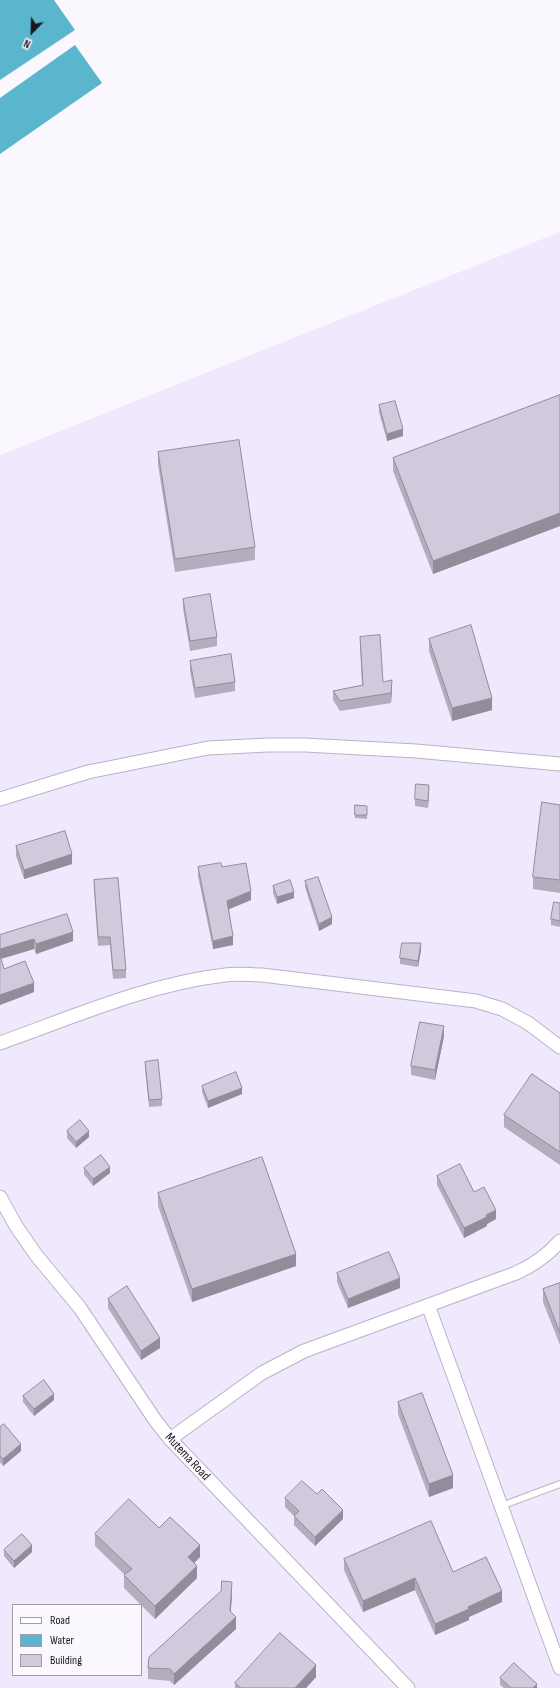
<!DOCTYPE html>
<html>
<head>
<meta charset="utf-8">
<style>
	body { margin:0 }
	#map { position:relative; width:560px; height:1688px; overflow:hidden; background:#faf7fe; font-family:"Sofia Sans Condensed",sans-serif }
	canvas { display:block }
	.legend { position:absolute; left:12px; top:1604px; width:130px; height:72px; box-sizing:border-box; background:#faf7fe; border:1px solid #a09da4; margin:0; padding:5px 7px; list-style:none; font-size:12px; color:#19161d }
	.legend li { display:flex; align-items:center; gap:8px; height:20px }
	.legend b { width:20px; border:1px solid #a09da4 }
	.north { position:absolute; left:12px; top:12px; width:40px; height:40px; -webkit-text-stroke:3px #faf7fe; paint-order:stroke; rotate:203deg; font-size:11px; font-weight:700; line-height:16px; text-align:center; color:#19161d }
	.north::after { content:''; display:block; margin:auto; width:14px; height:18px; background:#19161d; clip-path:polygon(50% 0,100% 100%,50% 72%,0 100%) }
</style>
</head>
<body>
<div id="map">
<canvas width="560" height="1688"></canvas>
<ul class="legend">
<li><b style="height:5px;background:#fff"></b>Road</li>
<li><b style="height:11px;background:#5ab6cc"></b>Water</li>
<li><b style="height:11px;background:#d1c9dc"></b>Building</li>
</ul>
<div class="north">N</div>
</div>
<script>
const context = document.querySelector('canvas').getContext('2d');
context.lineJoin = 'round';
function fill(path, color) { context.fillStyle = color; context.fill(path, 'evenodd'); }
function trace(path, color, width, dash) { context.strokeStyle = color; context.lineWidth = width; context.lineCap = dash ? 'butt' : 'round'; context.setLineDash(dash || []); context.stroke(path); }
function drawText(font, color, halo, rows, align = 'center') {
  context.font = font + ' "Sofia Sans Condensed",sans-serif'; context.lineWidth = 3; context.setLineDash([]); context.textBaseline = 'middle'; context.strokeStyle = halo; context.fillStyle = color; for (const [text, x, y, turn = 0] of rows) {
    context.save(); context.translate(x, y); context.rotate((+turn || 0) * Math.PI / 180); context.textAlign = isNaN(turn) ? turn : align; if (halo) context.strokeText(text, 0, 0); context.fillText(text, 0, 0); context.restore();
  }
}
const built = new Path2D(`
	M560,232V1688H0V455ZM13,1605H141V1675H13Z`);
const water = new Path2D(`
	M0,0H54L75,30L0,80Z
	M75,45L102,83L0,154V98Z`);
const service = new Path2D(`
	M501,1506L560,1484`);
const minor = new Path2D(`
	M0,799L88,772L208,748L268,745H305L416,751L560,764
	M0,1043C73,1017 148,984 225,975C237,973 250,975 262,975L476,1001L502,1009L528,1023L560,1047
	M0,1197L16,1226L36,1255L80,1308L155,1420L170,1439L408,1688
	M428,1305L560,1668
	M170,1439L262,1373L304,1351L516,1273C534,1265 547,1256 560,1241`);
const wall = new Path2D(`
	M560,395V526L433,574L393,471V458Z
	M379,405L403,436L387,441L379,412Z
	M158,452L255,547V560L175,572L158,465Z
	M183,599L217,637V646L190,651L183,608Z
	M360,637L383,682L392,690L391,703L340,711L333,700V691L362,686L360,646Z
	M429,639L492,710L452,721L429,651Z
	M190,661L235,682V691L195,698L190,671Z
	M429,792L428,808L415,806V799Z
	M560,805V893L533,889V877Z
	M367,806V819L355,818V815Z
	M16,846L72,864L24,879L16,856Z
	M198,867H222L251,900L229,909L233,945L213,949L198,876Z
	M94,880L126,970V978L113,979L110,945L98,946L94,889Z
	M305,881L332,924L319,931L305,887Z
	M273,886L294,898L277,904L273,893Z
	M560,903V927L551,925V919Z
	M0,935L73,941L36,954L34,949L1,959L4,969L34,992L0,1005Z
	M421,950L418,967L400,964V958Z
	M444,1036L435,1080L411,1075V1066Z
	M145,1062L162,1099V1106L149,1107L145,1068Z
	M202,1086L242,1094L208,1108L202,1092Z
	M560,1093V1165L504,1127V1115Z
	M67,1131L89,1137L76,1148L67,1138Z
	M84,1168L110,1173L93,1186L84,1174Z
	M437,1176L474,1192L496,1219L487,1224V1226L464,1238L437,1185Z
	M158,1193L296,1266L192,1302L158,1206Z
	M337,1273L400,1288L348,1308L337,1282Z
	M560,1283V1345L543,1302V1289Z
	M108,1299L160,1348L141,1360L108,1308Z
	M23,1396L54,1400L34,1416L23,1402Z
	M398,1402L453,1488L429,1497L398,1414Z
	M0,1427L21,1451L3,1466L0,1462Z
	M285,1498L343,1519L315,1546L294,1525V1516L285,1507Z
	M159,1528L200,1557L194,1563L197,1578L155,1619L124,1588V1575H125L95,1546V1534Z
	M4,1550L32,1552L14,1568L4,1556Z
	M344,1559L453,1572L502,1602L469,1617V1620L435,1635L415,1590L363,1612L344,1570Z
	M232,1593L231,1612L236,1629L174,1685L170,1681L148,1679V1668Z
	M316,1677L306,1688H235V1683Z
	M500,1678L537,1688H504L500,1685Z`);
const shadedWall = new Path2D(`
	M403,429V436L387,441V434Z
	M560,513V526L433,574V561Z
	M392,680V690L391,703V693Z
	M492,698V710L452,721V708Z
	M429,785V792L428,808V801Z
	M72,854V864L24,879V870Z
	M251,891V900L227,910V901Z
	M294,892V898L277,904V897Z
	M332,917V924L319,931V924Z
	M73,932V941L36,954V944Z
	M233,936V945L213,949V941Z
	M34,939V949L0,959V949Z
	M421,943V950L418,967V961Z
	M34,983V992L0,1005V995Z
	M444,1026V1036L435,1080V1070Z
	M242,1088V1094L208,1108V1101Z
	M89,1131V1137L76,1148V1142Z
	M110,1167V1173L93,1186V1179Z
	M496,1210V1219L487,1224V1226L464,1238V1228Z
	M296,1254V1266L192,1302V1289Z
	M400,1278V1288L348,1308V1299Z
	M160,1338V1348L141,1360V1351Z
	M54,1394V1400L34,1416V1409Z
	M21,1444V1451L3,1466V1459Z
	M453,1475V1488L429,1497V1484Z
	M343,1510V1519L315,1546V1537Z
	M32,1545V1552L14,1568V1561Z
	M200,1545V1557L188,1569V1557Z
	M197,1566V1578L155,1619V1606Z
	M415,1578V1590L363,1612V1601Z
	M232,1582V1593L230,1622L236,1617V1629L174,1685V1674L230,1611Z
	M502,1591V1602L469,1617V1620L435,1635V1624L468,1607Z
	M316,1665V1677L306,1688H295Z
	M537,1684V1688H533Z`);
const building = new Path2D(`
	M560,395V513L433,561L393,458Z
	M395,401L403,429L387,434L379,405Z
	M239,440L255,547L175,559L158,452Z
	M210,594L217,637L190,641L183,599Z
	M471,625L492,698L452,708L429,639Z
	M380,635L383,682L392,680L391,693L340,701L333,691L363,685L360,637Z
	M231,654L235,682L195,688L190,661Z
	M416,784L429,785L428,801L415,799Z
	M542,802L560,805V880L533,877Z
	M355,805L367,806V815H355Z
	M65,831L72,854L24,870L16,846Z
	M221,863L222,867L246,863L251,891L227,901L233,936L213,941L198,867Z
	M318,877L332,917L319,924L305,881Z
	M118,878L126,970H113L110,937H98L94,880Z
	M290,880L294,892L277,897L273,886Z
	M554,902L560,903V921L551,919Z
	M67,914L73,932L36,944L34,939L0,949V935Z
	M402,943H421L418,961L400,958Z
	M0,955L4,969L25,961L34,983L0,995Z
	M420,1022L444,1026L435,1070L411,1066Z
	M158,1060L162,1099L149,1100L145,1062Z
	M236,1072L242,1088L208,1101L202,1086Z
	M532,1074L560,1093V1152L504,1115Z
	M80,1120L89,1131L76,1142L67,1131Z
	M101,1155L110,1167L93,1179L84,1168Z
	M262,1157L296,1254L192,1289L158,1193Z
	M460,1164L474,1192L484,1187L496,1210L486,1215L487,1217L464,1228L437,1176Z
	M389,1252L400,1278L348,1299L337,1273Z
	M560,1283V1333L543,1289Z
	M127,1286L160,1338L141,1351L108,1299Z
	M44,1380L54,1394L34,1409L23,1396Z
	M422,1393L453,1475L429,1484L398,1402Z
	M4,1424L21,1444L3,1459L0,1456V1427Z
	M302,1481L317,1494L322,1489L343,1510L315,1537L294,1516L299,1511L285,1498Z
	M129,1499L159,1528L170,1517L200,1545L188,1557L197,1566L155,1606L124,1575L132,1569L95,1534Z
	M431,1521L453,1572L486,1557L502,1591L468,1607L469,1609L435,1624L415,1578L363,1601L344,1559Z
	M22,1534L32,1545L14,1561L4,1550Z
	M222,1581L232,1582L230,1611L236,1617L174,1674L170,1669L148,1668L149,1657L221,1591Z
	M280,1633L316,1665L295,1688H241L235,1683Z
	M514,1663L537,1684L533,1688H511L500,1678Z`);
const streetNames = [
	["Mutema Road",187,1457,47]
];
fill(built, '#f0e8fd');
fill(water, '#5ab6cc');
trace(service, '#bab2c4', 8);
trace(minor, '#bab2c4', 15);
trace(service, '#fff', 6);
trace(minor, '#fff', 13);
fill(wall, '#b4adbd');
fill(shadedWall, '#928d9a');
fill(building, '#d1c9dc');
trace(building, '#928d9a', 1);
drawText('13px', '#19161d', '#faf7fe', streetNames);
</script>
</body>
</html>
